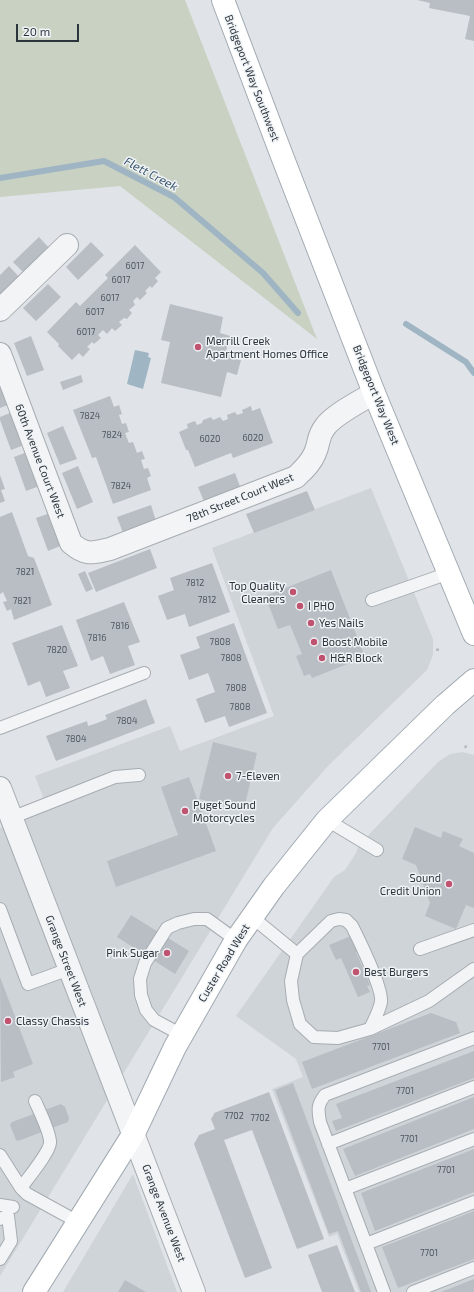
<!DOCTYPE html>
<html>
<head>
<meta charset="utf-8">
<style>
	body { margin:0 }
	#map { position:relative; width:474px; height:1292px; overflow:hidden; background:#e0e4e8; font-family:"Exo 2",sans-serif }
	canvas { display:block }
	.scale { position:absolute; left:16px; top:24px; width:63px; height:18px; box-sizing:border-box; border:2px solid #2b343d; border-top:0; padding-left:5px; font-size:12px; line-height:14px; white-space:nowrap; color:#2b343d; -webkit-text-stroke:3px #f0f3f5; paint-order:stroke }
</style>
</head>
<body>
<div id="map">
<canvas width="474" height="1292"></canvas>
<div class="scale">20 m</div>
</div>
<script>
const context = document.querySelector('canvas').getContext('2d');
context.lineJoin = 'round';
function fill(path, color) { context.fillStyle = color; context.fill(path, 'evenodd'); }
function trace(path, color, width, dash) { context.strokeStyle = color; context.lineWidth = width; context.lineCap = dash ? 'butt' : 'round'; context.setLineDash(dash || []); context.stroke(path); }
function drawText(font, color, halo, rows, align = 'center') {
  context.font = font + ' "Exo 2",sans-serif'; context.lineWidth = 3; context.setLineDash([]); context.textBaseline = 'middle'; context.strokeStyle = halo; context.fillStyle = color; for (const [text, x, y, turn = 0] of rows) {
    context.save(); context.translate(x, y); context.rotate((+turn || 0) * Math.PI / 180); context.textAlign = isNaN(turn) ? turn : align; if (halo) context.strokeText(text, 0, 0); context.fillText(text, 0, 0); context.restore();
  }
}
const built = new Path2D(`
	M371,488L433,639V655L427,670L328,766L273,828L0,1276V828L48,810L35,776L170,726L180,751L274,716L212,548Z
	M463,752L474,755V1292H359L337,1234L329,1237L272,1089L303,1077L296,1059L236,1016L334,877L345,870L356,853L359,845L438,762L450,754Z
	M133,1174L177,1292H63Z`);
const green = new Path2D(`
	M0,0H185L317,339L120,186L0,197Z`);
const water = new Path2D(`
	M135,350L149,353L148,357L151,358L143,389L127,384Z`);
const stream = new Path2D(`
	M0,178L104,161L174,197L263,273L298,313
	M406,324L466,362L474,373`);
const building = new Path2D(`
	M417,0H474V41L465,39L470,16L429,8L430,3Z
	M39,237L51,250L26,275L13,262Z
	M91,242L104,255L78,280L66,267Z
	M135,245L161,272L155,278L158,281L152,288L150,286L145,291L147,293L140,300L137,297L133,301L135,305L129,310L132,313L127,319L124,318L119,322L122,325L115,331L112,328L107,334L103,330L98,335L101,338L94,344L92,342L87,347L90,349L83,357L79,353L72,360L58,346L59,344L47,332L76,302L80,306L108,278L105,275Z
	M9,266L21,279L0,301V275Z
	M48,284L61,297L36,321L23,308Z
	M170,304L223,317L220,333L230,336L226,351L234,353L233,358L241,360L237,375L227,372L221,397L161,383L170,342L161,340Z
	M31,336L44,370L27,376L14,343Z
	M0,370L13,403L0,408Z
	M81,375L83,382L63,390L60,382Z
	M110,396L114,407L119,405L122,414L119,415L122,424L126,423L129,432L125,433L129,443L133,442L137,453L142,451L145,459L141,460L144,469L148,468L151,476L147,478L151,490L113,504L96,457L92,458L73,410Z
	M251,406L252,411L260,408L273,443L233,458L231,453L195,467L188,450H186L179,432L188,428L187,424L195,421L197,425L202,423L203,420L211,417L213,420L220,417L223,421L228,419L227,415L235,412L237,415L243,413L242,410Z
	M15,411L27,444L11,450L0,420V417Z
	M63,426L77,459L60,465L47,433Z
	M30,451L42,485L26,491L14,457Z
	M78,466L93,502L77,509L62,473Z
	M235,473L241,489L205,504L198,487Z
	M0,475L5,489L1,490L5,501L0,503Z
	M307,491L315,510L254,533L246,514Z
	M151,505L156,521L123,533L117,517Z
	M12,512L28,556L34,558L52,605L14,620L11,609L7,611L3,602L7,601L3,592L0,594V517Z
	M53,512L65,544L48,551L36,518Z
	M150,549L157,568L96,592L88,573Z
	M212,563L230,612L189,627L185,614L167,620L158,596L174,590L170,578Z
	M331,570L365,657L312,678L310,674L304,676L296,656L302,654L290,625L278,629L265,596Z
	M85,571L93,589L86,592L78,574Z
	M124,602L140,642L128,646L135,665L110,674L103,656L91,661L76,620Z
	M234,623L267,713L229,727L225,716L205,723L196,699L215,692L208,673L189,680L180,655L200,648L196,637Z
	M62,625L78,666L63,671L70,688L46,697L40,681L28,686L12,643Z
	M146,699L155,723L56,761L46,736L87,721L88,726L97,723L107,719L105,715Z
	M213,742L257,753L244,809L199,799Z
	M189,777L216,851L116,887L107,861L178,835L161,787Z
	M415,827L441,838L443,831L463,839L459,846L474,853V908L466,905L456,929L425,916L430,903L416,865L402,859Z
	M131,915L189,951L175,974L117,937Z
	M353,935L360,951L356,952L370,985L367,986L370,992L358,997L341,958L336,960L329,945Z
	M0,977L33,1064L13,1072L15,1077L1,1082Z
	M431,1013L456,1022L460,1033L312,1089L302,1062Z
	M474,1051V1078L336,1131L332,1121L342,1118L336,1104Z
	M293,1083L371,1292H361L338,1231L329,1234L275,1090Z
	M269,1092L324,1239L297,1249L252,1130L224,1140L272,1268L245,1278L194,1144L199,1135L215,1129L211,1119L214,1114V1113Z
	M474,1097V1129L355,1176L343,1149Z
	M61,1104L65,1107L69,1118L68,1122L18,1141L16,1140L10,1125L12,1122Z
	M474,1149V1192L375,1231L361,1193Z
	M474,1211V1259L398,1288L382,1247Z
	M337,1245L355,1292H322L308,1255Z
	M474,1279V1292H441Z
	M125,1280L146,1292H118Z`);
const path = new Path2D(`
	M436,650L441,649
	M465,748L467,744`);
const service = new Path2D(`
	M372,600L449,573
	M0,728L144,673
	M11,818L115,777L139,775
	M327,820L377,850
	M0,909L28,984L69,969
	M252,917L297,954L291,981L293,1000L300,1024L314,1037L338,1038L370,1029L429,1001L474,969
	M420,949L474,930
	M297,954L331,921L339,919L346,920L352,926C359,940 383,989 381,1002C379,1012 374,1020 370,1029
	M182,1035L154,1020L146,1010L141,995L140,979L145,963L167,928L178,923L194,919H207L236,940
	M328,1144L474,1087
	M0,1155L21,1188L27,1194L78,1222
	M21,1188C28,1178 49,1153 50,1143C51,1134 39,1110 35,1101
	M345,1189L474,1139
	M0,1205L13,1207
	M0,1219L8,1216L11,1241L0,1259
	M366,1244L474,1202
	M384,1292L320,1122C318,1110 317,1105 325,1095L474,1038
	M413,1292L474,1268`);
const minor = new Path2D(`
	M0,310L67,245
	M0,354L71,543C86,556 92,553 110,549L296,477C304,469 311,463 315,453C320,442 317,437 325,427C333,415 361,401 374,393
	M0,788L194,1292`);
const primary = new Path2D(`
	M223,0L282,156L374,393L474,634
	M34,1292L134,1133L175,1047L236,940L274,886L327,820L445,705L474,680`);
const markers = [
	[198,347,4,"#bf5370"],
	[293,592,4,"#bf5370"],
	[300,606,4,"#bf5370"],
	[311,623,4,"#bf5370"],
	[314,642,4,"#bf5370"],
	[322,658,4,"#bf5370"],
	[228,776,4,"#bf5370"],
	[185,811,4,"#bf5370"],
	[449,884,4,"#bf5370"],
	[167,953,4,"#bf5370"],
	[356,972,4,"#bf5370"],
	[8,1021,4,"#bf5370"]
];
const numberNames = [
	["6017",135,266],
	["6017",121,280],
	["6017",110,298],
	["6017",95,312],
	["6017",86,332],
	["7824",90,416],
	["7824",112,435],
	["6020",253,438],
	["6020",210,439],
	["7824",121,486],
	["7821",25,572],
	["7812",195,583],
	["7812",207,600],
	["7821",22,601],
	["7816",120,626],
	["7816",97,638],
	["7808",220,642],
	["7820",57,650],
	["7808",231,658],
	["7808",236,688],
	["7808",240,707],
	["7804",127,721],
	["7804",76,739],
	["7701",381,1047],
	["7701",405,1091],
	["7702",234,1116],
	["7702",260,1118],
	["7701",409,1139],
	["7701",446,1170],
	["7701",429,1253]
];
const streetNames = [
	["Bridgeport Way Southwest",252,78,69],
	["Bridgeport Way West",376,395,68],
	["60th Avenue Court West",40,461,69],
	["78th Street Court West",240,498,-22],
	["Grange Street West",66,961,69],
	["Custer Road West",224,963,-59],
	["Grange Avenue West",164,1213,69]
];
const poiNames = [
	["Merrill Creek",206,341],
	["Apartment Homes Office",206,354],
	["Top Quality",285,586,"right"],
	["Cleaners",285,599,"right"],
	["I PHO",308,606],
	["Yes Nails",319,623],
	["Boost Mobile",322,642],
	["H&R Block",330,658],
	["7-Eleven",236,776],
	["Puget Sound",193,805],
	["Motorcycles",193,818],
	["Sound",441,878,"right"],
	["Credit Union",441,891,"right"],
	["Pink Sugar",159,953,"right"],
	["Best Burgers",364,972],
	["Classy Chassis",16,1021]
];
const waterNames = [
	["Flett Creek",151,174,28]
];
fill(built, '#cfd4d9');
fill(green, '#c8d1c2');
fill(water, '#9fb5c4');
trace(stream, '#9fb5c4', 6);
fill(building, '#b8bec4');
trace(service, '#a6acb1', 14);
trace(minor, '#a6acb1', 24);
trace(primary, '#a1aab2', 24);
trace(path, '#b7babe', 2.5, [3, 3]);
trace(service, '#f3f4f6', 12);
trace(minor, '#f3f4f6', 22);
trace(primary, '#fff', 22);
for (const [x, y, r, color] of markers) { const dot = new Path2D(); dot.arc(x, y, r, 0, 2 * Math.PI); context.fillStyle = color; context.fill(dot); trace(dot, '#f0f3f5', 1.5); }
drawText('9px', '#4e565f', null, numberNames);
drawText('11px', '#2b343d', '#f0f3f5', streetNames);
drawText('11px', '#2b343d', '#f0f3f5', poiNames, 'left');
drawText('italic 12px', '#39566d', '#f0f3f5', waterNames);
</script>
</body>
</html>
